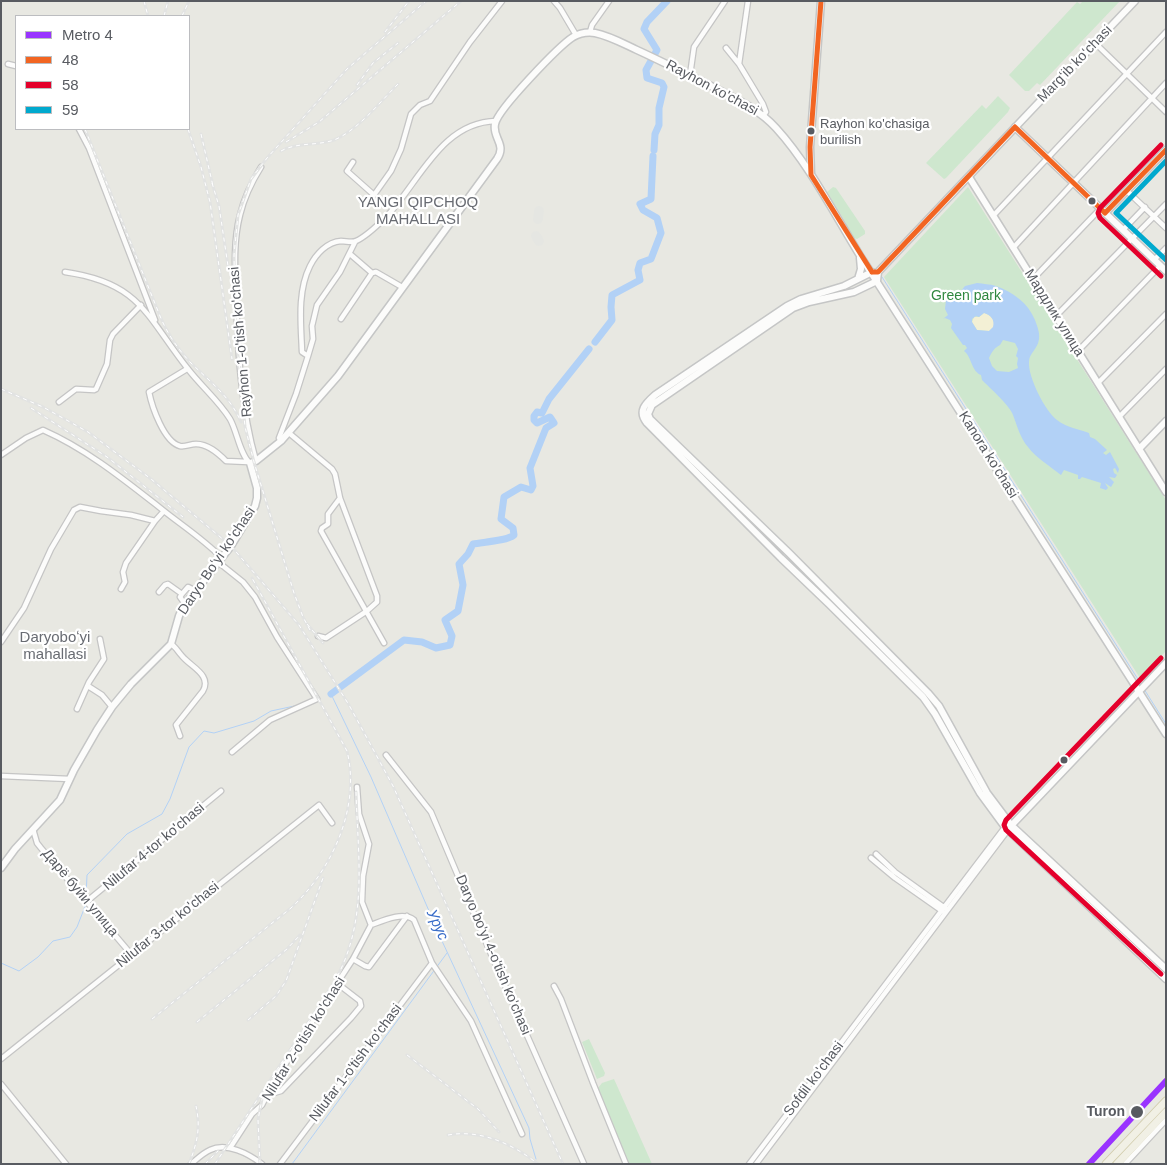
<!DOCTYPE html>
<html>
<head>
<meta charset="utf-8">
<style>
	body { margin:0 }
	#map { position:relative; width:1167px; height:1165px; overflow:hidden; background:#e8e8e2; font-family:Arial,sans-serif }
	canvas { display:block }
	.frame { position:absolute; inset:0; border:2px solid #585b61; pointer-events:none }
	.legend { position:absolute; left:15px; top:15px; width:175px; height:115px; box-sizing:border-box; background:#fff; border:1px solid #bcbdc0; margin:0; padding:6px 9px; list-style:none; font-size:15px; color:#585b61 }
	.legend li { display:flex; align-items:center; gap:10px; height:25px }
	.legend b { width:25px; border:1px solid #bcbdc0 }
</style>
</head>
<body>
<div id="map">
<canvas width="1167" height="1165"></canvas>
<div class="frame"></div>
<ul class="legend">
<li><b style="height:6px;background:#93f"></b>Metro 4</li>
<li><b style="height:6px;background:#f26522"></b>48</li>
<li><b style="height:6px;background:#e4002b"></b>58</li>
<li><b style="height:6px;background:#00a9ce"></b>59</li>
</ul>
</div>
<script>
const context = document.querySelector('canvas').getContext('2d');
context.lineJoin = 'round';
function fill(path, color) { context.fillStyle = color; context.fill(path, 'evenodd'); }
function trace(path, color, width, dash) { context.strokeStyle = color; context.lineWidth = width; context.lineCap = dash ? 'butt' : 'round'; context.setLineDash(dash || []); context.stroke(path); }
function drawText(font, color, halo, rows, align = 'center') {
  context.font = font + ' Arial,sans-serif'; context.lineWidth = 4.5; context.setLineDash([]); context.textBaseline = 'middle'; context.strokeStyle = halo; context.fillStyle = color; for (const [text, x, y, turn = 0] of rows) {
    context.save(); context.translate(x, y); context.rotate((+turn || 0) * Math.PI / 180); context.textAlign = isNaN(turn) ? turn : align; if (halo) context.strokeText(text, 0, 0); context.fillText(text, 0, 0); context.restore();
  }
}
const green = new Path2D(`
	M1083,1H1120L1040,85L1037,83L1029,91H1025L1009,75L1077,2L1080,4Z
	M998,96L1010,108L1008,112L946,178L944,179L926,163L982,105L986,109Z
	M833,187L836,188L865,231V234L857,239L854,238L846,226V223L827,192Z
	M968,187L1166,500V651L1140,678L884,277Z
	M589,1039L605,1073L604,1076L597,1079L582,1042Z
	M614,1079L652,1164H629L598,1088L602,1083Z`);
const sand = new Path2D(`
	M984,313C991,315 995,319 994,327L989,331L977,330L972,322L974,317H979Z`);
const water = new Path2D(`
	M977,283C983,284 990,284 996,286C1013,292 1028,303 1035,320C1037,326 1040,332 1039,339C1038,349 1029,353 1029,362C1028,377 1045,411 1057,420C1066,427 1078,429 1089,433L1090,437L1095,439L1107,450L1103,453L1106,455L1110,452L1119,469L1118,473L1115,468L1113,469L1114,473L1117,475L1115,478L1109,477L1114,482L1111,487L1105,483L1108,488L1106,490L1100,488L1101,483L1082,477L1080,479H1078V475L1064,470L1061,475C1050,466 1036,458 1028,447C1020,438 1017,425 1013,415C1010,406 989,387 982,380L981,375C971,371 972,357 964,351L967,348L965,345H963L951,328L952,324L950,320L945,318L943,319L948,315L945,309L946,300L956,297L965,286ZM984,313C991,315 995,320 993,327L989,331L977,330L972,322V319L976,316L979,317ZM1003,340L1015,343L1018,349L1016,356L1018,358L1017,364L1018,368L1009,372L997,371L992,366L989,358C992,352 994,348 1000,345Z`);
const stream = new Path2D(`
	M882,277L1141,684
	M1144,689L1166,724
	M329,695L331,694L371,777L442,941L529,1128L530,1139L536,1159
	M86,898L87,875L127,834L162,814L170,799L189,747L204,731L214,733L254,721L271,711L299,705
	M1,963L19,971L38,957L53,941L70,937L77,927L86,904
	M292,1164L447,953`);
const river = new Path2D(`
	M654,150L655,134L659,125V108L664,87L662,83L647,78L646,70L657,50L644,29L647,22L667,1
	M595,342L612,320L611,307L612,295L640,280L638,270L640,263L651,259L661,233L657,218L643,210L640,204L651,199L653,156
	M331,694L404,640L422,642L436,648L450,645L452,636L445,620L458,611L463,585L459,564L468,554L473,544C483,542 507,541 514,535L513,528L501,519L504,497L521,487L531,490L533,486L530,468L546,428L554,423L550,417L537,423L534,420V416L537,412L542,413L549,399L589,349`);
const taxiway = new Path2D(`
	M538,219L539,211
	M536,236L539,241`);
const street = new Path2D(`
	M554,1L560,8L576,35
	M748,1L739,64L763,104L766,112L763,116
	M590,32L592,25L609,1
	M1095,43L1166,112
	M726,48L739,64
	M8,64L16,66
	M690,75L694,47L725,1
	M79,129L89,148L155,320
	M353,162L347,171L374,195L391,171L401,149L411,114L420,105L430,101L470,42L502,1
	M1127,191L1166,228
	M993,216L1166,32
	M1123,230L1145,207
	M1013,248L1166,83
	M350,254L372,273L376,272L402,287
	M1154,260L1166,248
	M65,272C141,283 146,316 188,369C201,386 219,401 230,419C237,431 240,455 250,463
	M1033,279L1101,208
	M1056,316L1166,204
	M341,319L372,273
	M1078,351L1160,266
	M308,356L313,339L312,326L317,305L340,272L355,242
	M187,369L149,392C152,407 164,442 180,446C186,447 190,444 196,444C208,444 218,453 226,461L248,462
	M1098,383L1166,314
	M59,402L76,389L94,390L96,389L107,364L110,340L113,334L141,305
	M1119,417L1166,369
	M289,433L332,469L335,474L340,498L377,596V602L367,611L326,638L318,636
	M281,441L279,438L296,394L308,356L302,352C301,324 297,292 310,266C316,254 327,242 341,241C346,241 352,243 356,241C365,237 379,224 386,217C419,183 441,122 496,121
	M1,455L26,438L43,430C86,449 122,478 159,507C181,525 201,537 222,558
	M256,461C241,408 238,353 236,299C235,271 233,242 240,215C244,198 251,183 261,167
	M340,498L328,514V524L322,528L321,531L384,643
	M218,562L243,582L255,597L277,637L317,699L270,720L232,752
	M121,589L125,582L123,572L126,563L155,521L164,511
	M159,592L165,585L168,584L182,594L180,597L185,604
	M182,594L188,587L196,591
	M1,642L24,608L51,549L74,510L80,507L101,511L131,515L155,521
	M171,644C176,647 178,652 182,656C191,667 212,675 203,691L176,725L180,736
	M88,686L102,695L112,707
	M77,709L89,682L104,659L100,639
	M386,755L431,812L491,954L584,1164
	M1,776L70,779
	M33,829L37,843L41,848L131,954
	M876,854L895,872L945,908
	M871,858L895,878L942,911
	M86,902L221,791
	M371,925C382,921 403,911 414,920L432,963L471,1021L522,1134
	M353,959L365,966L369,967L407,916
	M554,986L561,999L593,1083L626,1164
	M1,1059L319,805L332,823
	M1,1084L66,1164
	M267,1095L281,1091L351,1018L361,1006L360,1001L338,984
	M230,1148L252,1114L262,1105L267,1095L293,1051L353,959L371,925L362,902L363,876L369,844L359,814L357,787
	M191,1164C197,1159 203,1153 210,1150C227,1142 249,1154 262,1164
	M280,1164L432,963
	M749,1164L1005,827
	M756,1164L1008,830
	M1125,1164L1166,1120`);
const secondary = new Path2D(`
	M1135,1L878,272L877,281L854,292L809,302L793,308L652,405L648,414L650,419L789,553L928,693L939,706L987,793L1011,825L1166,969
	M1015,127L1166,271
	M811,174L810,147L821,1
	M969,177L1166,492
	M1105,213L1166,150
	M872,272L844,286L801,299L787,306L655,395C646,403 637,411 647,423L781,558L829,604L923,697L935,714L980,793L1005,827L1166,979
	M858,279L861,269L860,258
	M1139,449L1166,421
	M1010,827L1166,663
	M1,868L15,849L60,800L74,770L97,730L112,707L131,684L171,644L179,616L183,607L231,546L255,506L257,498V488L250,463L256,461L281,441L338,376L497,159C507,144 492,138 495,124C498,109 559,46 573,37C580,33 588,32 595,33C610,36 624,44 637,50C661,61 685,73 709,85C732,97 758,108 776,128C808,163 834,213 859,254L1166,734`);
const primary = new Path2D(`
	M1106,1164L1166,1101
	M1117,1164L1166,1112`);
const rail = new Path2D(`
	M144,1L148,16
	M164,16L168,1
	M182,16L189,1
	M385,32L409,1
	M357,85L373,63L398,43
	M85,129L160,316C167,333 177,348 190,362C209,381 230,396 241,422
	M188,129L201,167L210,202L232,359
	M201,134L213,186
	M286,142L319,122L461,1
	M281,151C297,142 317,146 334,140C357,131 380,102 398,84
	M212,183L219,206L228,266
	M1,389L43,407L88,432L151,479L231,546L299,625L349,705L393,786L563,1164
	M31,408L107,457L183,517
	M307,624L323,643
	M310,630L303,617L294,593L254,462L245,427L235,314L234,255L238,215L251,179L267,158L347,69L426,1
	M152,1019L291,908C332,870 361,807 347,751L252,578
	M248,1020L276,996L286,981L323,878
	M197,1022L287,949L300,935
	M407,1055L478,1109L499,1132
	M448,1135C480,1129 513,1144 538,1164
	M189,1164C197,1143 201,1128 196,1106
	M205,1164L218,1151
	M215,1164L332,986C369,924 358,861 356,792
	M260,1164L258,1120L262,1099`);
const bus1 = new Path2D(`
	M821,1L810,147L811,175L872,272
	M1015,127L1105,213
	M1105,213L1166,150
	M872,272H878L1015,127`);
const bus2 = new Path2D(`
	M1161,145L1100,208L1098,213L1100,218L1161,276
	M1161,658L1006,820L1004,825L1006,830L1161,974`);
const bus3 = new Path2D(`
	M1166,161L1116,213L1166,260`);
const metro1 = new Path2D(`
	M1089,1164L1166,1081`);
const markers = [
	[811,131,4.5,"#585b61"],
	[1092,201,4.5,"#585b61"],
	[1064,760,4.5,"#585b61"],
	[1137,1112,7,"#585b61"]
];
const busNames = [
	["Rayhon ko'chasiga",820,124],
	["burilish",820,140]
];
const streetNames = [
	["Marg‘ib ko‘chasi",1075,64,-46],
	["Rayhon ko'chasi",712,88,28],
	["Мардлик улица",1054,313,58],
	["Rayhon 1-o'tish ko'chasi",241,342,-95],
	["Kanora ko'chasi",988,455,58],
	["Daryo Boʻyi koʻchasi",217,561,-56],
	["Nilufar 4-tor ko'chasi",154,847,-40],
	["Дарё буйи улица",80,893,50],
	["Nilufar 3-tor ko'chasi",168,925,-39],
	["Daryo bo'yi 4-o'tish ko'chasi",493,955,67],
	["Nilufar 2-o'tish ko'chasi",304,1039,-58],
	["Nilufar 1-o'tish ko'chasi",356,1063,-53],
	["Sofdil ko'chasi",814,1079,-53]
];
const parkNames = [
	["Green park",966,296]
];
const stopNames = [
	["Turon",1125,1112]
];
const neighbourhoodNames = [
	["YANGI QIPCHOQ",418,203],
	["MAHALLASI",418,220],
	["Daryoboʻyi",55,638],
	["mahallasi",55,655]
];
const waterNames = [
	["Урус",437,925,65]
];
fill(green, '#cee7ce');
fill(sand, '#f3f0d5');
fill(water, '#b2d1f6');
trace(stream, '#b2d1f6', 1);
trace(river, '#b2d1f6', 7);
trace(taxiway, '#e5e6e2', 10);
trace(street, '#c5c5c5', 7);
trace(secondary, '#c5c6c6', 9);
trace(primary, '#d2cdae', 9);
trace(street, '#fcfcfb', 4.5);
trace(secondary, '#fcfcfb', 6);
trace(primary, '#f1f0e5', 7);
trace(rail, '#e2e3e2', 3);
trace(rail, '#fff', 1, [4]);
trace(bus1, '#f26522', 5);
trace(bus2, '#e4002b', 5);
trace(bus3, '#00a9ce', 5);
trace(metro1, '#93f', 6);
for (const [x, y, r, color] of markers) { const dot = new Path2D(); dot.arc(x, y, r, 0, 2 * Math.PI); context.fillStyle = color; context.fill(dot); trace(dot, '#fff', 2); }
drawText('13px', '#585b61', '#fff', busNames, 'left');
drawText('14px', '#585b61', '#fff', streetNames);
drawText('14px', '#30873f', '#fff', parkNames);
drawText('bold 14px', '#585b61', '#fff', stopNames, 'right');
drawText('15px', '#696c73', '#fff', neighbourhoodNames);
drawText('italic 15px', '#396dc8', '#fff', waterNames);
</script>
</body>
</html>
